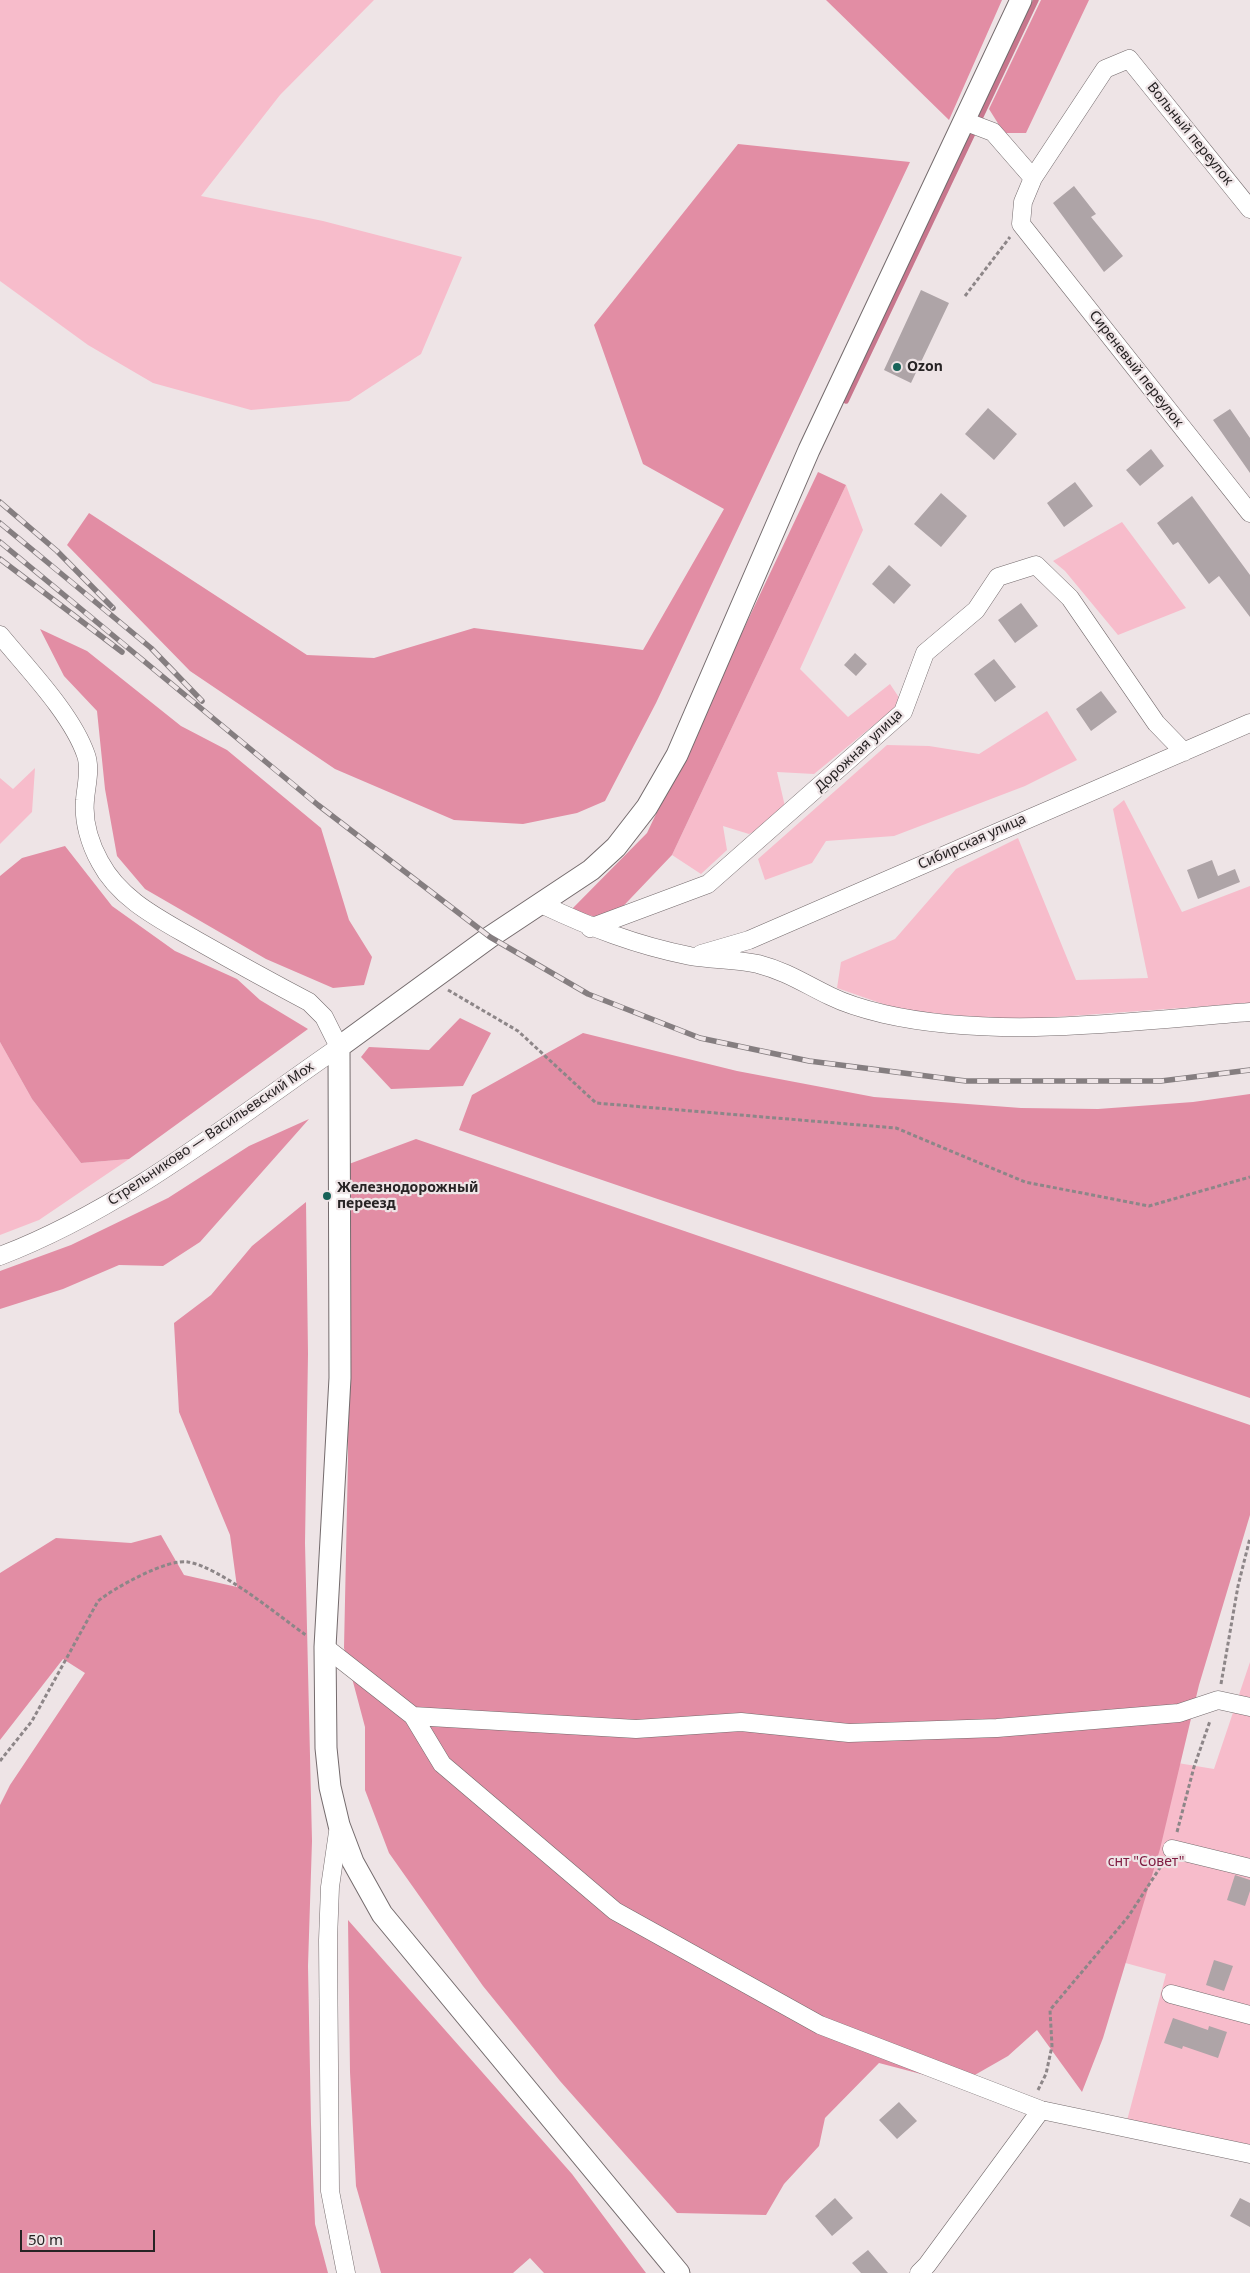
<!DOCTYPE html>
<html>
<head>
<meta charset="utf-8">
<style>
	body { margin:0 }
	#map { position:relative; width:1250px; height:2273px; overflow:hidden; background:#eee4e6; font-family:"Noto Sans",sans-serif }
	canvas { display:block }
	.scale { position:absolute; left:20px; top:2230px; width:135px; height:22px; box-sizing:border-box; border:2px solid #272324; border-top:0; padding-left:6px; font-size:15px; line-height:18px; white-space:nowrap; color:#272324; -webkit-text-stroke:4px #eee4e6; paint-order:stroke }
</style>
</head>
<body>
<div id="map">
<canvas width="1250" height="2273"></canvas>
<div class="scale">50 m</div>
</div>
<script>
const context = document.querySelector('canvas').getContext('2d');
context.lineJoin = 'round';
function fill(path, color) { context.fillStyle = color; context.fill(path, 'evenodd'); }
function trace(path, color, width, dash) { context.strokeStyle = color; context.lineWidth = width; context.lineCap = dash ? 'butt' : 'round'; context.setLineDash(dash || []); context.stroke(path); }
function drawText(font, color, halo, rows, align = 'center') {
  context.font = font + ' "Noto Sans",sans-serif'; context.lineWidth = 4.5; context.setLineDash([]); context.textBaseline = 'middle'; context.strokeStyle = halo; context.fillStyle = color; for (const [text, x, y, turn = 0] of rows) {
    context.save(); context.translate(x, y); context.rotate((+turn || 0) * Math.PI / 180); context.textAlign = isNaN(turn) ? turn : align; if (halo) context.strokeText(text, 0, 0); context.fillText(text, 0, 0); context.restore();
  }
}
const green = new Path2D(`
	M0,0H374L280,95L201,196L323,221L462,257L421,354L349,401L251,410L153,383L88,345L0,281Z
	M846,485L863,530L800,669L848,717L890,684L902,702L814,774L777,772L787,815L749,834L723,826L727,850L701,874L672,855Z
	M1122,522L1186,608L1118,635L1065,571L1053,561Z
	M1047,711L1077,760L1025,786L894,836L826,841L812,863L765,880L758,859L887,745L929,746L979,754Z
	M35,768L32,812L0,844V778L13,789Z
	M1124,800L1182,912L1250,886V1003L1015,1020L903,1011L837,988L841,962L895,939L956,869L1018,838L1076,980L1148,978L1113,809Z
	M0,1042L32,1099L81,1163L129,1159L39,1220L0,1235Z
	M1250,1662V2162L1125,2128L1166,1974L1026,1936L1063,1744L1214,1769Z`);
const forest = new Path2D(`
	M826,0H1002L949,120Z
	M1041,0H1089L1026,133H1004L989,109Z
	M738,144L910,162L656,703L605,801L577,813L523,824L454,820L335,769L190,671L67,545L89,513L307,655L374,658L474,628L643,650L724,509L643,464L594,325Z
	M818,472L846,485L672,855L610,920L570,911L647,833Z
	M40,629L87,651L181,726L227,750L321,828L349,920L372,957L364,985L333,988L266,959L145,889L117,856L105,789L97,711L64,676Z
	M65,846L112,906L175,951L237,979L260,1000L308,1029L129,1159L81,1163L32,1099L0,1042V876L22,858Z
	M460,1018L491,1033L463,1086L391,1089L361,1057L369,1047L429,1050Z
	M583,1033L737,1071L874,1097L1021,1108L1098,1109L1193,1102L1250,1094V1398C987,1306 721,1224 459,1130L472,1095Z
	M309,1119L200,1242L163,1266L119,1265L63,1289L0,1309V1271L71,1245L168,1198L249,1146Z
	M416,1139L1250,1425V1515L1199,1685L1160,1849L1103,2038L1082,2092L1037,2030L1008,2056L959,2084L879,2063L825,2118L819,2146L784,2184L766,2215L677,2213L560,2081L483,1986L389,1853L365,1790V1727L344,1648L348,1460L349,1164Z
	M306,1202L308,1354L305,1543L312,1841L308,1966L311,2124L315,2224L328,2273H0V1805L10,1785L85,1673L63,1659L0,1740V1573L56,1538L131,1543L161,1535L184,1575L237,1587L230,1535L179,1412L174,1323L211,1295L252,1246Z
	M348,1920L572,2174L646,2273H544L530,2258L513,2273H381L356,2186L350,2072Z`);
const stream = new Path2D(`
	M846,401L1036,0`);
const building = new Path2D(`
	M1074,186L1096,214L1091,217L1123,256L1104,272L1053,203Z
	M921,290L949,303L911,383L884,370Z
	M988,408L1017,434L994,460L965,434Z
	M1230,409L1250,438V473L1213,420Z
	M1151,449L1164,466L1140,486L1126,470Z
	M1075,482L1093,506L1064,527L1047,503Z
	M941,493L967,516L941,547L914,524Z
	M1192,496L1250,575V617L1219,576L1209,584L1178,542L1173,545L1157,523Z
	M889,565L911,585L894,604L872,584Z
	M1021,603L1038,626L1015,643L998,620Z
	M855,653L867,664L856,676L844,665Z
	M994,659L1016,687L995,702L974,674Z
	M1101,691L1117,712L1091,731L1076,709Z
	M1212,860L1218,876L1235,869L1240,882L1198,899L1187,870Z
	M1235,1875L1250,1880V1891L1245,1906L1227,1900Z
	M1214,1960L1233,1966L1224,1991L1206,1985Z
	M1173,2018L1208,2030L1209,2026L1227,2032L1218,2058L1183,2046L1182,2049L1164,2043Z
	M899,2102L917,2121L897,2139L879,2120Z
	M835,2198L853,2218L832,2236L815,2216Z
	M1240,2198L1250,2203V2227L1230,2216Z
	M868,2250L888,2273H861L852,2263Z`);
const path = new Path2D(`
	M965,296L1010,237
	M448,990L518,1031L596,1103L896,1128L1025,1182L1149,1206L1250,1177
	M1221,1684L1238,1586L1250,1538
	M0,1761L32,1721L98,1601C114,1588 168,1558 188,1562C220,1567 279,1616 307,1636
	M1177,1832L1194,1767L1210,1721
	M1038,2090L1046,2074L1052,2046L1050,2010L1128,1917L1163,1863`);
const minor = new Path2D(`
	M964,121L993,132L1033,178
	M1250,209L1129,59L1105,69L1033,178L1023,202L1021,224L1250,513
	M0,635C27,668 72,714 86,755C91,769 86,786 85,800C83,821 90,844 100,862C120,900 160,919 196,940C233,961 271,982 309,1002L324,1017L339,1047C230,1122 125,1208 0,1256
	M541,904C592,928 635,945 690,956C713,960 736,959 758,964C788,972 803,983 830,996C846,1004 867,1010 884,1014C998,1040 1134,1021 1250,1012
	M590,928L708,884L903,712L925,653L976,610L998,577L1036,565L1070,598L1156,723L1184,752
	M701,954L749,940L1250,723
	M325,1647L413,1716L442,1764L615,1911L820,2025L1041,2110L1250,2154
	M413,1716L636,1729L741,1722L849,1733L997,1728L1179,1713L1218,1700L1250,1707
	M339,1825L330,1887L328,1940L330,2191L346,2273
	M1172,1849L1250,1868
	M1171,1994L1250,2015
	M919,2273L927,2265L1041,2110`);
const major = new Path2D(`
	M679,2273L382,1914L353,1862L339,1825L330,1787L326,1748L325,1647L340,1378L339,1047L490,937L591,870L616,847L647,807L677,755L809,450L1021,0`);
const rail = new Path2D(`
	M0,502L57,551L113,608
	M0,523L151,648L202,701
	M0,542L318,805L490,937L588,994L700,1038L809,1061L966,1081H1161L1250,1070
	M0,559L122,652`);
const markers = [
	[897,367,5,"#186359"],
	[327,1196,5,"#186359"]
];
const streetNames = [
	["Вольный переулок",1190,134,51],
	["Сиреневый переулок",1136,369,52],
	["Дорожная улица",859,751,-43],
	["Сибирская улица",972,842,-24],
	["Стрельниково — Васильевский Мох",211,1134,-34]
];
const poiNames = [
	["Ozon",907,367],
	["Железнодорожный",337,1188],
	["переезд",337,1204]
];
const parkNames = [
	["снт \"Совет\"",1146,1862]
];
fill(green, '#f7bccb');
fill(forest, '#e28da4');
trace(stream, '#c8768d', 5.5);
fill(building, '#aea4a7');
trace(minor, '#746b6d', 19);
trace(major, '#746b6d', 23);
trace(path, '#8d8688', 3, [4, 2.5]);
trace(minor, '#fff', 18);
trace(major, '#fff', 21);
trace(rail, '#857e80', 5.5);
trace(rail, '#eee4e6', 4, [11]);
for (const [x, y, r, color] of markers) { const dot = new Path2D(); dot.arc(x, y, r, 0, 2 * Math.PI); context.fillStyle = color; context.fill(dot); trace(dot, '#eee4e6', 2); }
drawText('14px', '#272324', '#eee4e6', streetNames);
drawText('bold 14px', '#272324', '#eee4e6', poiNames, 'left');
drawText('14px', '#801d43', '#eee4e6', parkNames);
</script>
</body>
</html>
